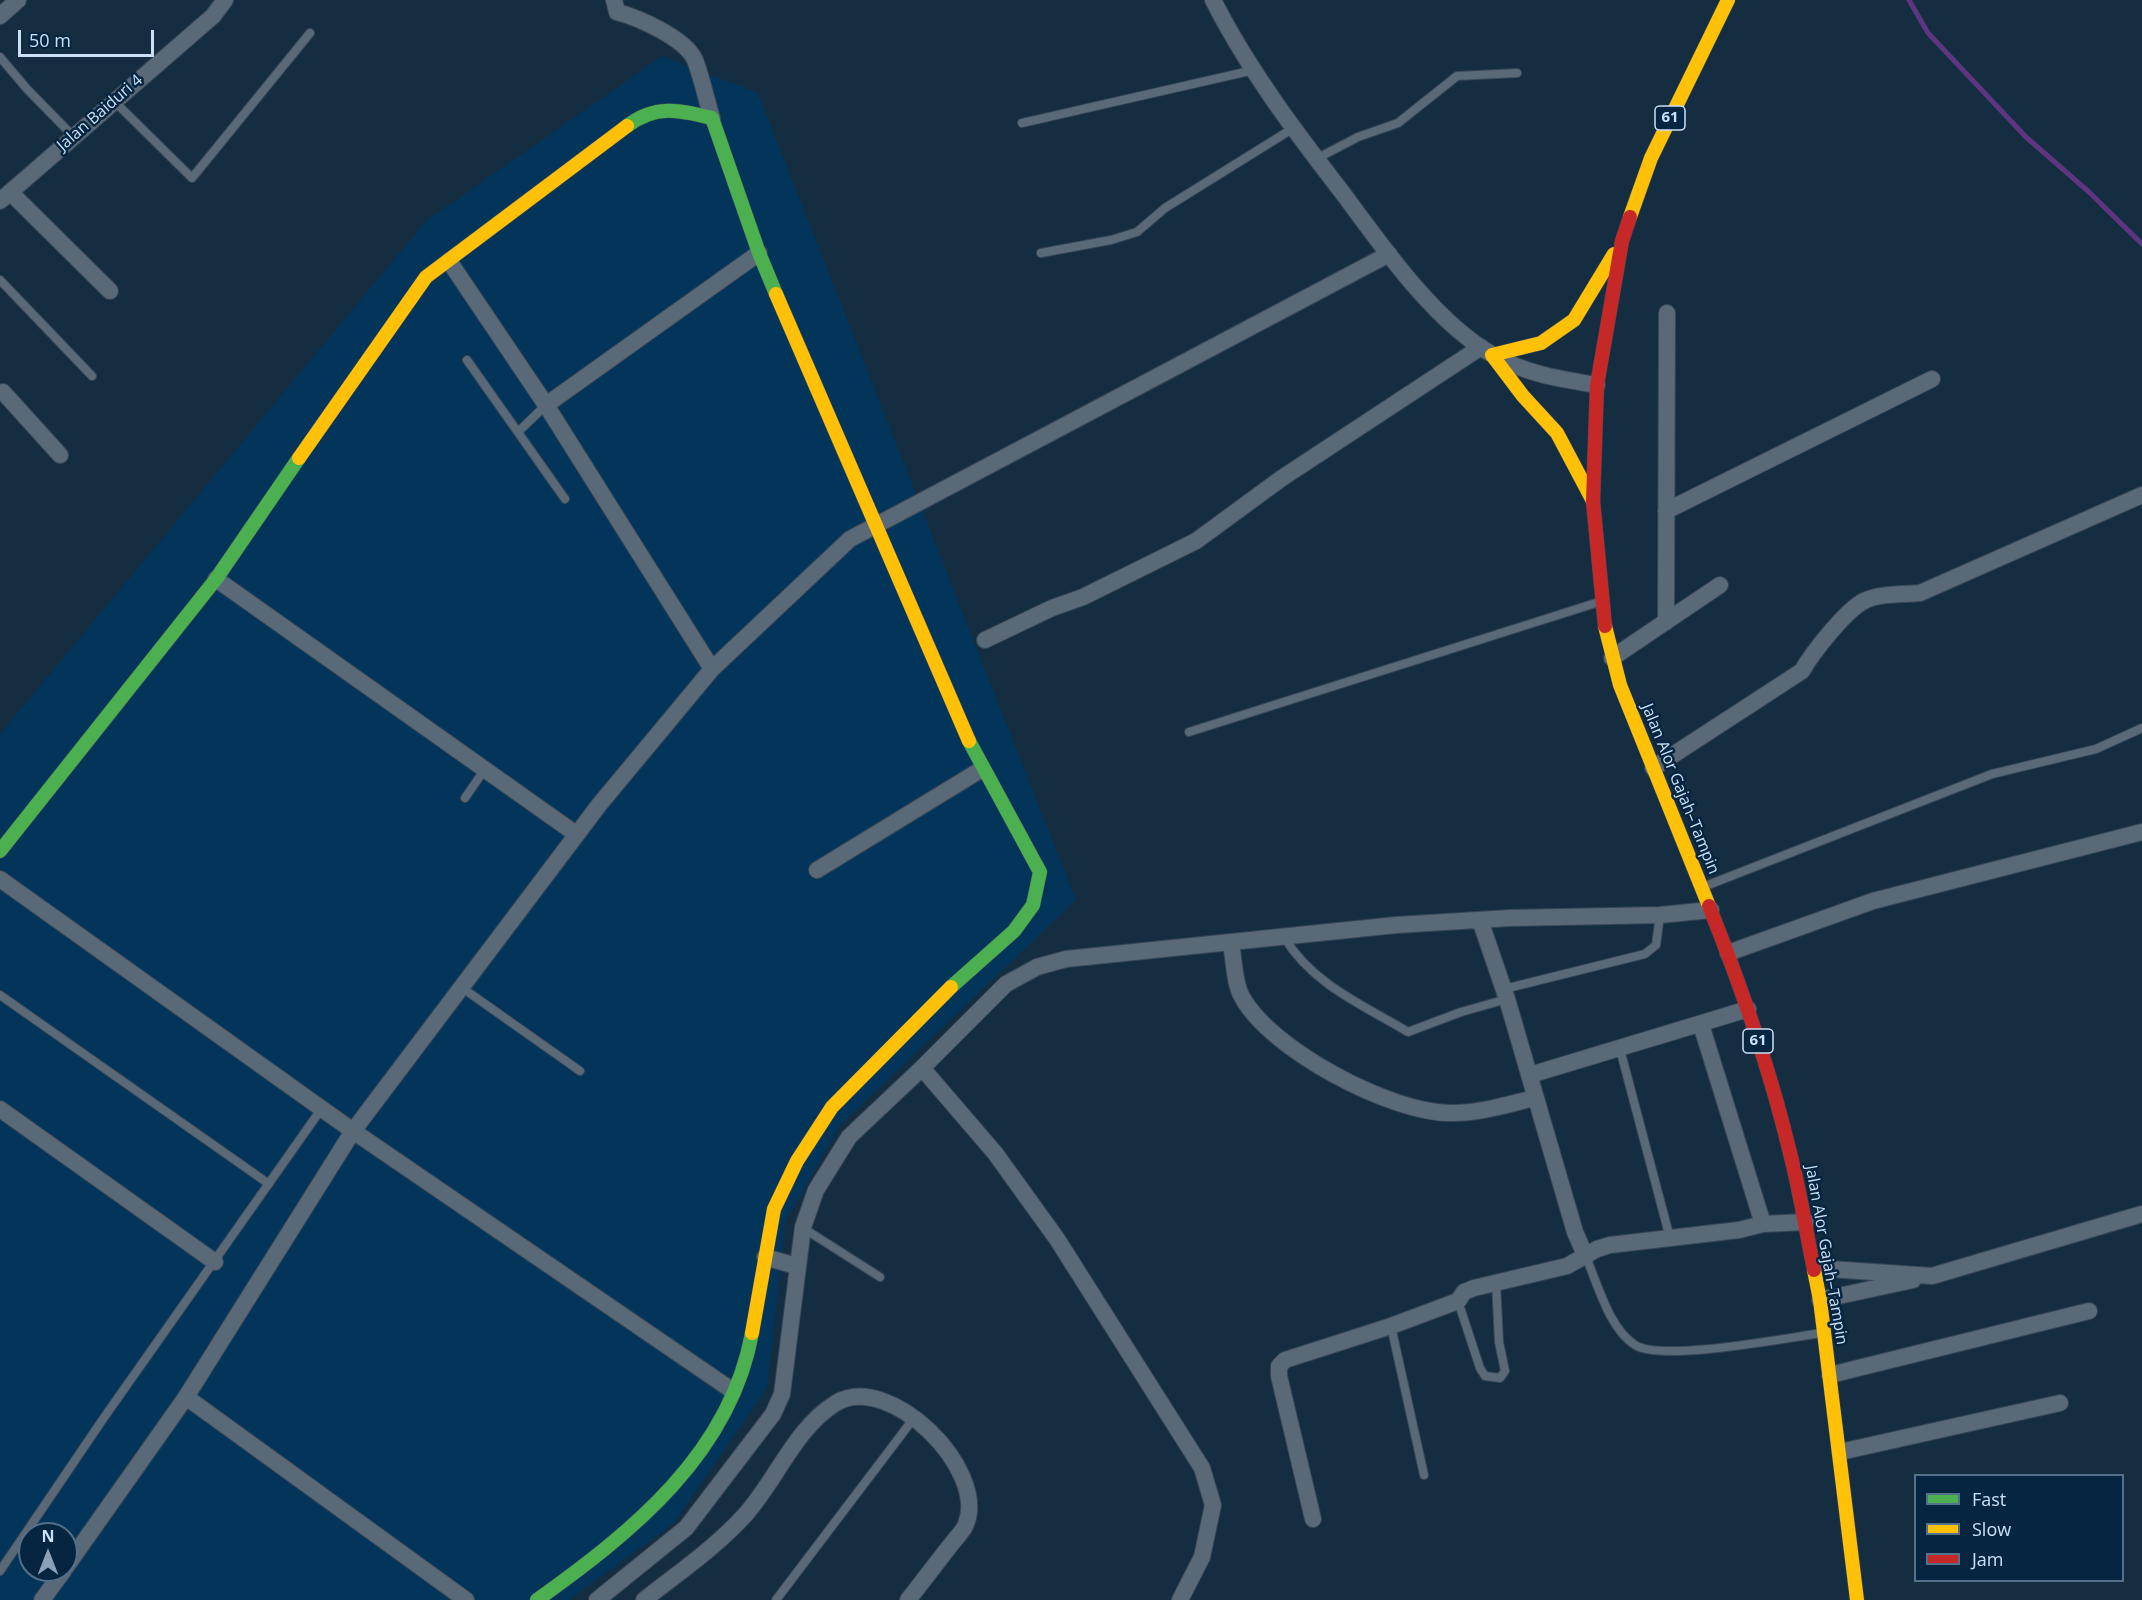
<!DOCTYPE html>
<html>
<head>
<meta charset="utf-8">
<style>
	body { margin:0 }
	#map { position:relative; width:2142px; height:1600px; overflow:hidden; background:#152d41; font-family:"Open Sans",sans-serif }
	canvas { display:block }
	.legend { position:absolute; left:1914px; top:1474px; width:210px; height:108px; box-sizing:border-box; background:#052541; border:2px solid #54708a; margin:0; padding:8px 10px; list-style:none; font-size:18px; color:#cae0f7 }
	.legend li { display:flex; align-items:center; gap:12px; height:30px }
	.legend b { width:30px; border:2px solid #54708a }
	.north { position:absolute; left:18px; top:1522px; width:60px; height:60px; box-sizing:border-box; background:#052541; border:2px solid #54708a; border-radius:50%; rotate:0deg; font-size:16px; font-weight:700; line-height:24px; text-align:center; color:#cae0f7 }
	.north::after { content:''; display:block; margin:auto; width:21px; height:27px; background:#8ba1b7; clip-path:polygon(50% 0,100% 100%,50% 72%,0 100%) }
	.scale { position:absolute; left:18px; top:30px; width:136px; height:27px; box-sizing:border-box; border:3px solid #cae0f7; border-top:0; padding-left:8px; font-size:18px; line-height:21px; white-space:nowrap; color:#cae0f7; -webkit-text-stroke:4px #052541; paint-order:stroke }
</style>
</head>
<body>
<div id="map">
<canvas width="2142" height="1600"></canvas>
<ul class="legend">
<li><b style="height:8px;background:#4caf50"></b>Fast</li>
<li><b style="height:8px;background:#ffc107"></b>Slow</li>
<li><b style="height:8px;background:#c62828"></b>Jam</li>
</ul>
<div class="north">N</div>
<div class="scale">50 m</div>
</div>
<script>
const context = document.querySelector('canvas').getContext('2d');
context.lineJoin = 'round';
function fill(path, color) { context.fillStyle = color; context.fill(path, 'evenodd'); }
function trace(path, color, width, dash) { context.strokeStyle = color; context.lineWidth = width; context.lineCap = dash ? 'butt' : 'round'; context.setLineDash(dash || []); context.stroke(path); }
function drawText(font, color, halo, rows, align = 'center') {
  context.font = font + ' "Open Sans",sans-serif'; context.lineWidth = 5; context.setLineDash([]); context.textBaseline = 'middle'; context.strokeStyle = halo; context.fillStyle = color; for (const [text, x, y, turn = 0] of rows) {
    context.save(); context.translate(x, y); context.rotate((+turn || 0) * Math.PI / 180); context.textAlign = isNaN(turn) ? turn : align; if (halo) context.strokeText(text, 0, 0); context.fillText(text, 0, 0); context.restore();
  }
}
const built = new Path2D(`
	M662,56L758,93L1076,900L840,1125L786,1220L767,1388L674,1523L569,1600H0V734L426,221ZM30,1534H66V1570H30Z`);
const stream = new Path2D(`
	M1909,0L1928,33L2026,137L2089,192L2142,244`);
const lane = new Path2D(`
	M0,57L27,89L74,137
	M114,101L192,178L310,33
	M1022,123L1254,70
	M1316,159L1358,137L1398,123L1457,76L1517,73
	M1041,253L1111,240L1137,232L1165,208L1292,129
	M0,280L92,376
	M467,360L565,499
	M519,431L546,405
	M1189,732L1599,602
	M465,798L485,769
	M1703,887L1992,774L2096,749L2142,728
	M1284,937C1312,984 1363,1005 1408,1032L1461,1012L1507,999
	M461,987L580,1071
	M1504,989L1645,954L1656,945L1660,915
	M0,995L269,1184
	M1620,1049L1670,1238
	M803,1228L880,1277
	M1586,1257C1598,1285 1609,1328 1635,1345C1661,1362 1786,1338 1822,1333
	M1458,1301L1480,1368L1485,1376L1500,1378L1505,1371L1499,1342L1496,1282
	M1391,1326L1424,1475
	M0,1571L103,1419L322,1108
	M776,1600L914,1418`);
const street = new Path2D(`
	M614,0L617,12C639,18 685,38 695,60C702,78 706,99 712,118
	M1213,0C1249,71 1297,134 1345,196C1384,249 1436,323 1493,355C1526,374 1560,379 1597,385
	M0,16L18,0
	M10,192L110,291
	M0,201L213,16L225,0
	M449,261L546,405L712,669
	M3,392L60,455
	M546,405L759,253
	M1666,511L1932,379
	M216,579L576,834
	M1666,622L1667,313
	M985,640L1052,608L1083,597L1196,541L1282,478L1481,347
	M1612,658L1720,585
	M1653,768L1802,671C1812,653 1846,610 1864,601C1880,593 1902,595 1920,593L2142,495
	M817,870L982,769
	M0,879L353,1131L733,1391
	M1480,920L1507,999L1575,1232L1586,1257
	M1231,943C1234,959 1234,983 1242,997C1271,1050 1391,1113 1450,1113C1478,1114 1508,1104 1535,1098
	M1728,953L1873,901L2142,832
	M1748,1009L1702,1023L1703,1031L1763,1224L1806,1222
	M922,1068L995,1153L1057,1239L1202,1468L1213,1505L1202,1557L1180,1600
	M1530,1075L1702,1023
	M0,1109L215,1262
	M765,1257L796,1266
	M1815,1268L1932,1276L2142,1214
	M1820,1300L1913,1280
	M1830,1375L2089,1311
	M186,1397L466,1600
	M1840,1452L2060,1403
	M1313,1519L1279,1376V1366L1285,1360L1391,1326L1458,1301L1464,1292L1474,1288L1567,1266L1597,1249L1610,1245L1739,1230L1763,1224
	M66,1567L186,1397L353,1131L599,805L712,669L850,539L1389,254
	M42,1600L64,1570
	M597,1600L686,1528L773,1414L782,1394L803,1227L816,1190L849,1137L922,1068L1006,984L1037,967L1066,959L1396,925L1510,918L1660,915L1711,910
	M644,1600C678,1573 715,1548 745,1515C776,1481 795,1428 836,1403C889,1371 988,1469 966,1524C964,1530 957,1537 953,1542C938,1561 923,1581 908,1600`);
const fast = new Path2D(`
	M627,126C656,104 679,110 712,118L759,253L776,294
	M0,851L216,579L299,458
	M951,987L1014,931L1033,905L1040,872L969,741
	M537,1600C632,1532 730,1454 752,1333`);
const slow = new Path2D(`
	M1630,217L1651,158L1728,0
	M776,294L969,741
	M299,458L426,277L627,126
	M1593,501L1557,433L1523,396L1492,355L1541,343L1574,320L1614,254
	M1605,626L1620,685L1709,906
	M1814,1270L1820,1300L1857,1600
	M752,1333L774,1209L797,1161L832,1107L951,987`);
const jam = new Path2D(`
	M1605,626L1593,501L1597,385L1622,241L1630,217
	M1709,906C1741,986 1770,1069 1790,1153C1800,1191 1806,1231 1814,1270`);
const shields = [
	[1670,118,30],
	[1758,1041,30]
];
const shieldNames = [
	["61",1670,118],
	["61",1758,1041]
];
const streetNames = [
	["Jalan Baiduri 4",100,113,-41],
	["Jalan Alor Gajah–Tampin",1680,789,68],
	["Jalan Alor Gajah–Tampin",1826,1255,80]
];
fill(built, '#03345a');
trace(stream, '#5e357f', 5);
trace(lane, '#374757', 10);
trace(street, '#374757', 18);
trace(fast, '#374757', 15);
trace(slow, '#374757', 15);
trace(jam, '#374757', 15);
trace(lane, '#596978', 8);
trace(street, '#596978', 16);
trace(fast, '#4caf50', 14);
trace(slow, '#ffc107', 14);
trace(jam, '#c62828', 14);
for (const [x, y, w] of shields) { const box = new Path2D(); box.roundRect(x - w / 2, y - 12, w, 24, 4.5); context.fillStyle = '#052541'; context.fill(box); trace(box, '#cae0f7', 1.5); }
drawText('bold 15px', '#cae0f7', null, shieldNames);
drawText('16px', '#cae0f7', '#052541', streetNames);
</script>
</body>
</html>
